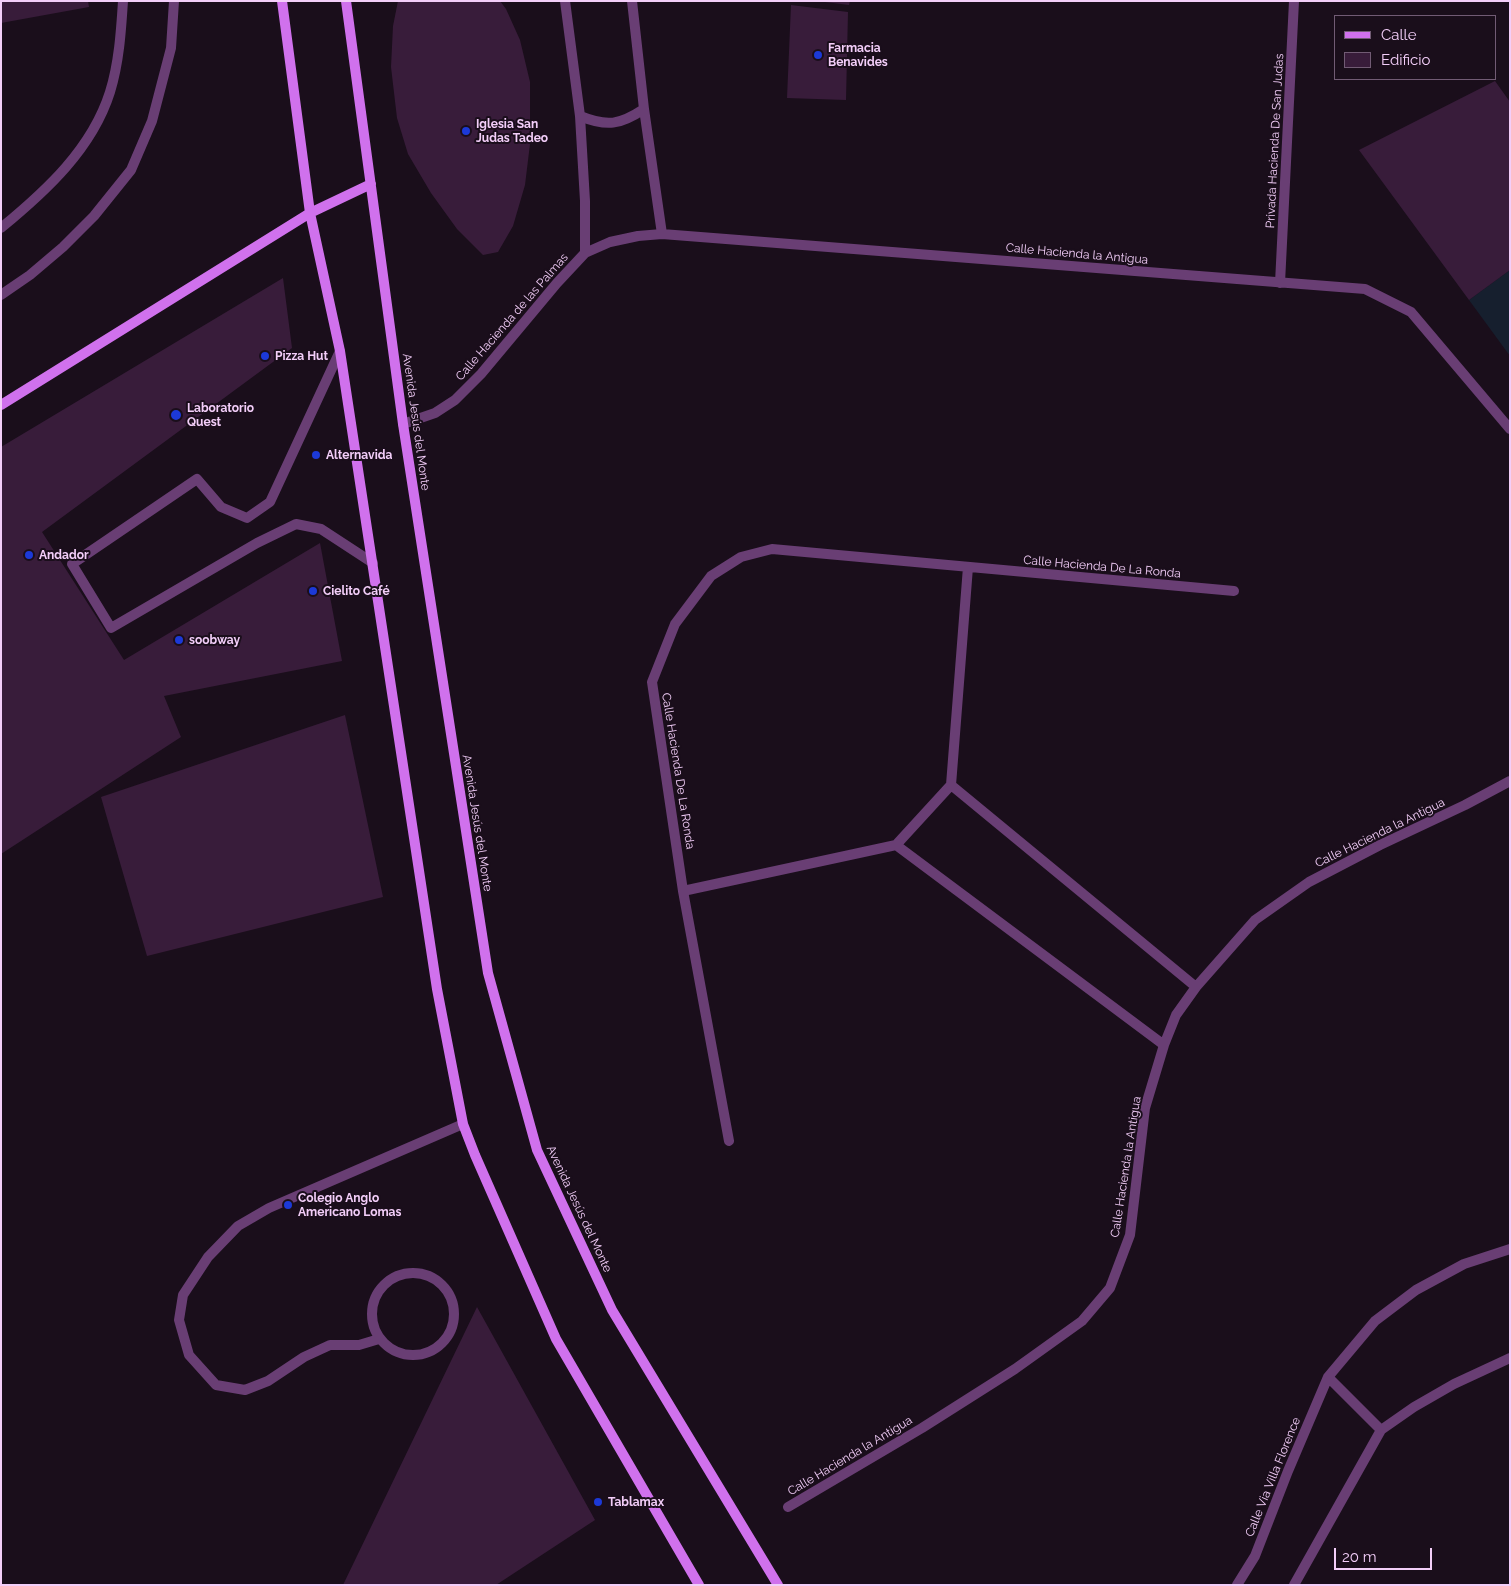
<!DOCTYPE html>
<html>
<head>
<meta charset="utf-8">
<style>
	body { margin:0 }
	#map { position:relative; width:1511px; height:1586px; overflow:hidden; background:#1a0e1b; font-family:Raleway,sans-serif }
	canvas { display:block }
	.frame { position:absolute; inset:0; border:2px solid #f3cef9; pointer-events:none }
	.legend { position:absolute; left:1334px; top:15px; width:162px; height:65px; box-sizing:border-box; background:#1a0e1b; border:1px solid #715b74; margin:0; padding:6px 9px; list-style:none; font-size:15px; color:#f3cef9 }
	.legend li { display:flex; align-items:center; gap:10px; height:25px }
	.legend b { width:25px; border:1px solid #715b74 }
	.scale { position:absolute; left:1334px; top:1548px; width:98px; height:22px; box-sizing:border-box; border:2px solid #f3cef9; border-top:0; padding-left:6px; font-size:15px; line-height:18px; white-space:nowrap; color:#f3cef9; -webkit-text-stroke:4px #1a0e1b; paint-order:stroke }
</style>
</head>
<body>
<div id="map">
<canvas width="1511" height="1586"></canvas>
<div class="frame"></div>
<ul class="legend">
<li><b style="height:6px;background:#d071ed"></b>Calle</li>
<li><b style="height:14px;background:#381c3a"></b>Edificio</li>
</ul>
<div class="scale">20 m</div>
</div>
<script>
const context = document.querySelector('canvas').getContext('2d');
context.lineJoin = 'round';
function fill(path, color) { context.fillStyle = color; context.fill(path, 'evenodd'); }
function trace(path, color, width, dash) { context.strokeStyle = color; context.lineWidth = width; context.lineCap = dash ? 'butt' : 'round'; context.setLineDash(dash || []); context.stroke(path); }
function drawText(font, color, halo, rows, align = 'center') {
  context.font = font + ' Raleway,sans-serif'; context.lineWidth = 4; context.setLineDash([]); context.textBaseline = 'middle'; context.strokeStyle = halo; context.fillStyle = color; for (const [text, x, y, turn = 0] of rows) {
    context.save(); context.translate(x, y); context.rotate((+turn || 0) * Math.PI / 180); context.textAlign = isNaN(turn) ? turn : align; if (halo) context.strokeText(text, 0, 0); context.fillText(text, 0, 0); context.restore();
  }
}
const green = new Path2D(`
	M1510,270V356L1469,300Z`);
const building = new Path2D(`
	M1,1H88L89,7L1,23Z
	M398,1H500L506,9L520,40L530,82V144L525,185L513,226L498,252L483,255L457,229L431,193L408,154L397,118L391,67L393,26Z
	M826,1H850L849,5L825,2Z
	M791,5L848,12L846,100L787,98Z
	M1495,81L1510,102V270L1469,300L1359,150Z
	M283,278L292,348L42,532L124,660L320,543L342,661L164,696L181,737L1,854V447Z
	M345,715L383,897L147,956L101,797Z
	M477,1307L595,1520L496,1585H343Z`);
const lane = new Path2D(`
	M340,351L270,502L247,518L221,507L197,479L72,564L111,628L257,543L296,524L321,529L373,563
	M372 1314a41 41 0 1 1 82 0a41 41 0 1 1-82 0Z
	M379,1339L359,1345H330L304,1357L268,1381L245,1390L216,1385L189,1355L179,1320L183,1295L208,1257L238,1226L269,1208L463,1124`);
const street = new Path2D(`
	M565,1L580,116L585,201V253
	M632,1L644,109L662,234
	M580,116C607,127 620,125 644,109
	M1,228C46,191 92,149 110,92C119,63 121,32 123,1
	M1280,283L1294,1
	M1,295L30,275L63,247L94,216L131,170L152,121L171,48L174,1
	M403,424L435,413L455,400L481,374L557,283L585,253L610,242L638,236L662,234L1365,289L1411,312L1510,429
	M951,785L1196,987
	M896,845L1164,1045
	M683,891L896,845L951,785L968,567
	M729,1141L683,891L652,682L675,624L711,576L741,557L772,549L1234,591
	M1328,1377L1381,1430
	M788,1507L922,1428L1015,1369L1082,1321L1110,1288L1130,1235L1145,1108L1164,1045L1176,1015L1196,987L1255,920L1309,882L1380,845L1465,805L1510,781
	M1237,1585L1255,1556L1288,1471L1328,1377L1375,1321L1416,1290L1464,1264L1510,1249
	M1294,1585L1381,1430L1414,1407L1454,1384L1510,1358`);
const secondary = new Path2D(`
	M282,1L310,213L340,351L437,989L463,1124L475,1155L556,1339L699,1585
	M346,1L403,424L488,973L537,1150L612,1310L778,1585
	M1,405L310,213L371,184`);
const markers = [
	[818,55,5,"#1c39d7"],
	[466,131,5,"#1c39d7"],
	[265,356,5,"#1c39d7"],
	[176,415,6,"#1c39d7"],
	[316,455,5,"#1c39d7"],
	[29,555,5,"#1c39d7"],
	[313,591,5,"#1c39d7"],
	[179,640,5,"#1c39d7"],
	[288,1205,5,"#1c39d7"],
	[598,1502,5,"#1c39d7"]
];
const poiNames = [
	["Farmacia",828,48],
	["Benavides",828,62],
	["Iglesia San",476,124],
	["Judas Tadeo",476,138],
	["Pizza Hut",275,356],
	["Laboratorio",187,408],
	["Quest",187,422],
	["Alternavida",326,455],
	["Andador",39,555],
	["Cielito Café",323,591],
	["soobway",189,640],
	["Colegio Anglo",298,1198],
	["Americano Lomas",298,1212],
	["Tablamax",608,1502]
];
const streetNames = [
	["Privada Hacienda De San Judas",1275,141,-87],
	["Calle Hacienda la Antigua",1077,254,5],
	["Calle Hacienda de las Palmas",512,317,-49],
	["Avenida Jesús del Monte",416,422,82],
	["Calle Hacienda De La Ronda",1102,567,5],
	["Calle Hacienda De La Ronda",678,771,81],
	["Avenida Jesús del Monte",477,823,81],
	["Calle Hacienda la Antigua",1380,833,-26],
	["Calle Hacienda la Antigua",1126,1167,-81],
	["Avenida Jesús del Monte",579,1209,65],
	["Calle Hacienda la Antigua",850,1456,-31],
	["Calle Via Villa Florence",1273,1477,-68]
];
fill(green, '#161f2e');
fill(building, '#381c3a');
trace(lane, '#693e74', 10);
trace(street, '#693e74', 10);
trace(secondary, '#d071ed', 10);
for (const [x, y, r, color] of markers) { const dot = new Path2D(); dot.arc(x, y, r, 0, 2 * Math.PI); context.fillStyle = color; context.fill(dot); trace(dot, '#1a0e1b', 2); }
drawText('bold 12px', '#f3cef9', '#1a0e1b', poiNames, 'left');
drawText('12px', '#f3cef9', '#1a0e1b', streetNames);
</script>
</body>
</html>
